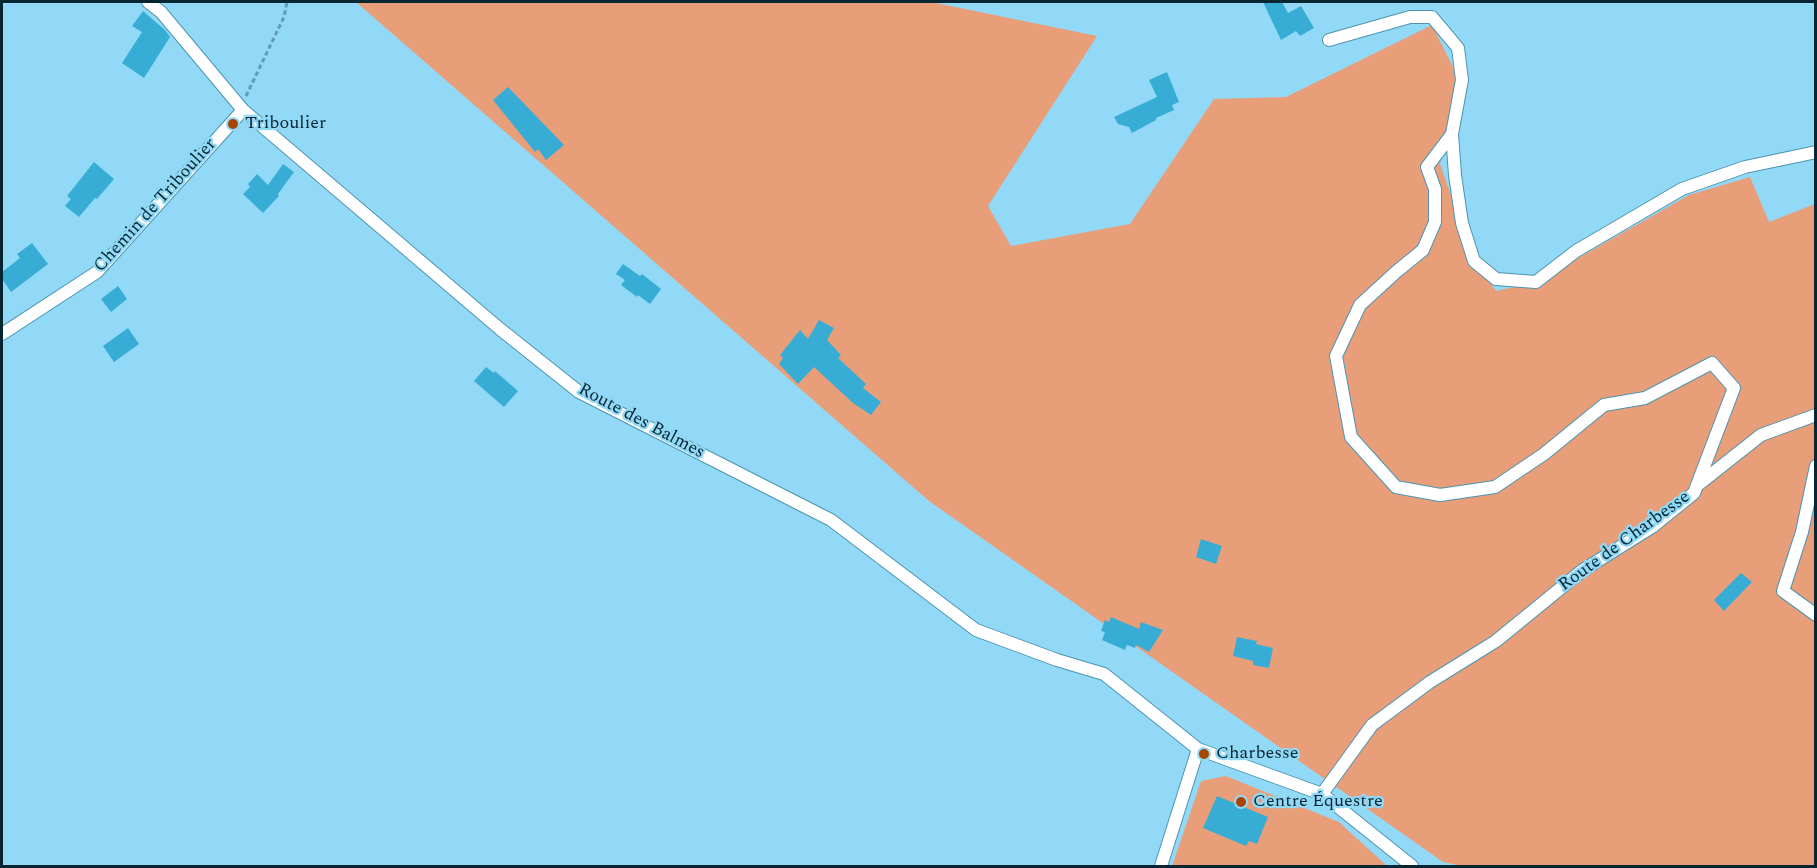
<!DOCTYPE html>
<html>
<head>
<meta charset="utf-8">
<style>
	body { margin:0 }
	#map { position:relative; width:1817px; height:868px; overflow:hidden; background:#91d9f6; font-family:Spectral,serif }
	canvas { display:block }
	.frame { position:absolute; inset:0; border:3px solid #072631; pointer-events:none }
</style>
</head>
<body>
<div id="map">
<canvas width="1817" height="868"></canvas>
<div class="frame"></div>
</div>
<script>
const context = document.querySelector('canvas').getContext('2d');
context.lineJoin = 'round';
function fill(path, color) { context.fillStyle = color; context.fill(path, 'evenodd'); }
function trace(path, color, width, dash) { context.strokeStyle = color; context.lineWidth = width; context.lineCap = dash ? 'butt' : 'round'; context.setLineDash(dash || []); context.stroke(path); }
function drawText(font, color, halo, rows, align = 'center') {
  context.font = font + ' Spectral,serif'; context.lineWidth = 4.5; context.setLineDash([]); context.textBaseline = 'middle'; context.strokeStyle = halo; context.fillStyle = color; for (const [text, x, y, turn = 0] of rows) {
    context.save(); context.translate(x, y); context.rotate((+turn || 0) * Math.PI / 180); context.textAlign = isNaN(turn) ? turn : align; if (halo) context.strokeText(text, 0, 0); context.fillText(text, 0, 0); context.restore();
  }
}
const green = new Path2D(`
	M356,2H931L1097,36L988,206L1011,246L1130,224L1214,99L1286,97L1432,25L1457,75L1440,164L1474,261L1496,291L1536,282L1689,195L1750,177L1769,222L1815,204V866H1462L1443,862L929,501Z
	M1226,776L1339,822L1387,866H1172L1201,781Z`);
const building = new Path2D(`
	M1263,2H1282L1288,13L1301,6L1314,28L1300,36L1296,31L1281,40Z
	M143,11L165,30L170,37L144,78L122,63L142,32L132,26Z
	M1167,72L1179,102L1172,105L1174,110L1156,118V120L1132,133L1129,127L1118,124L1114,117L1157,97L1149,80Z
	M508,87L564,145L546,160L538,149L535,152L493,100Z
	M94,162L114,179L97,199L95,198L79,217L65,206L71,199L67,196Z
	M283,164L294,172L278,194L279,196L263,213L243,194L250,187L248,184L257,174L268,185Z
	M32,243L48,264L11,292L2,279V272L20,258L17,254Z
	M623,264L640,276L642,274L661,289L650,304L638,295L637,297L621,285L625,280L616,274Z
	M118,286L127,299L111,312L101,299Z
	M819,320L834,328L827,340L841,355L838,358L866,384L863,388L881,402L871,415L853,403L814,367L798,384L779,364L783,358L780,355L800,330L808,339Z
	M128,328L139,344L114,362L103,346Z
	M486,367L494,373L495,371L518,391L504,407L474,381Z
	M1201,539L1222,546L1216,564L1196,557Z
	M1741,573L1752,582L1724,611L1714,600Z
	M1111,617L1139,629L1141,622L1163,630L1149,652L1136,645L1135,648L1127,645L1125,650L1102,640L1105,632L1101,631L1105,620L1109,622Z
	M1237,637L1257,641L1256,644L1273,648L1269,668L1253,665V661L1233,656Z
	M1217,796L1268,817L1257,844L1249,841L1246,846L1203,828Z`);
const path = new Path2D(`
	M246,96L284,17L287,2`);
const street = new Path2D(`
	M148,2L161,12L243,110L500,329L579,392L831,520L976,630L1057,660L1104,674L1198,749L1322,794L1412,866
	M1329,40L1410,17H1432L1458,48L1462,80L1452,134
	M2,334L97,272L243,110
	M1816,466L1802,532L1783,591L1816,615
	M1699,484L1761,435L1816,415
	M1322,794L1372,725L1430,682L1496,641L1583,570L1652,527L1694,493L1734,388L1712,363L1645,398L1604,405L1544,454L1495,487L1440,495L1396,487L1351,437L1336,356L1360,305L1396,272L1423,250L1435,222V189L1427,167L1452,134L1455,175L1462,223L1474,261L1496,279L1536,282L1576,251L1682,189L1745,167L1816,152
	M1161,866L1198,749`);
const markers = [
	[233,124,6,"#a74502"],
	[1204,754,6,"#a74502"],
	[1241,802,6,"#a74502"]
];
const poiNames = [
	["Triboulier",245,124],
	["Charbesse",1216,754],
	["Centre Équestre",1253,802]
];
const streetNames = [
	["Chemin de Triboulier",156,206,-48],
	["Route des Balmes",641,422,28],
	["Route de Charbesse",1625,542,-36]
];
fill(green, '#e99e7a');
fill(building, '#37add6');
trace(street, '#4d94b0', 14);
trace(path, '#629bb2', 3, [4.5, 3]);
trace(street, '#fff', 12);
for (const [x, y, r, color] of markers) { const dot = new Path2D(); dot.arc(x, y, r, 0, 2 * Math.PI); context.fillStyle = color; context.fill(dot); trace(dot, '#91d9f6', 2); }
drawText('18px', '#072631', '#91d9f6', poiNames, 'left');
drawText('18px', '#072631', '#91d9f6', streetNames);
</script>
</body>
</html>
